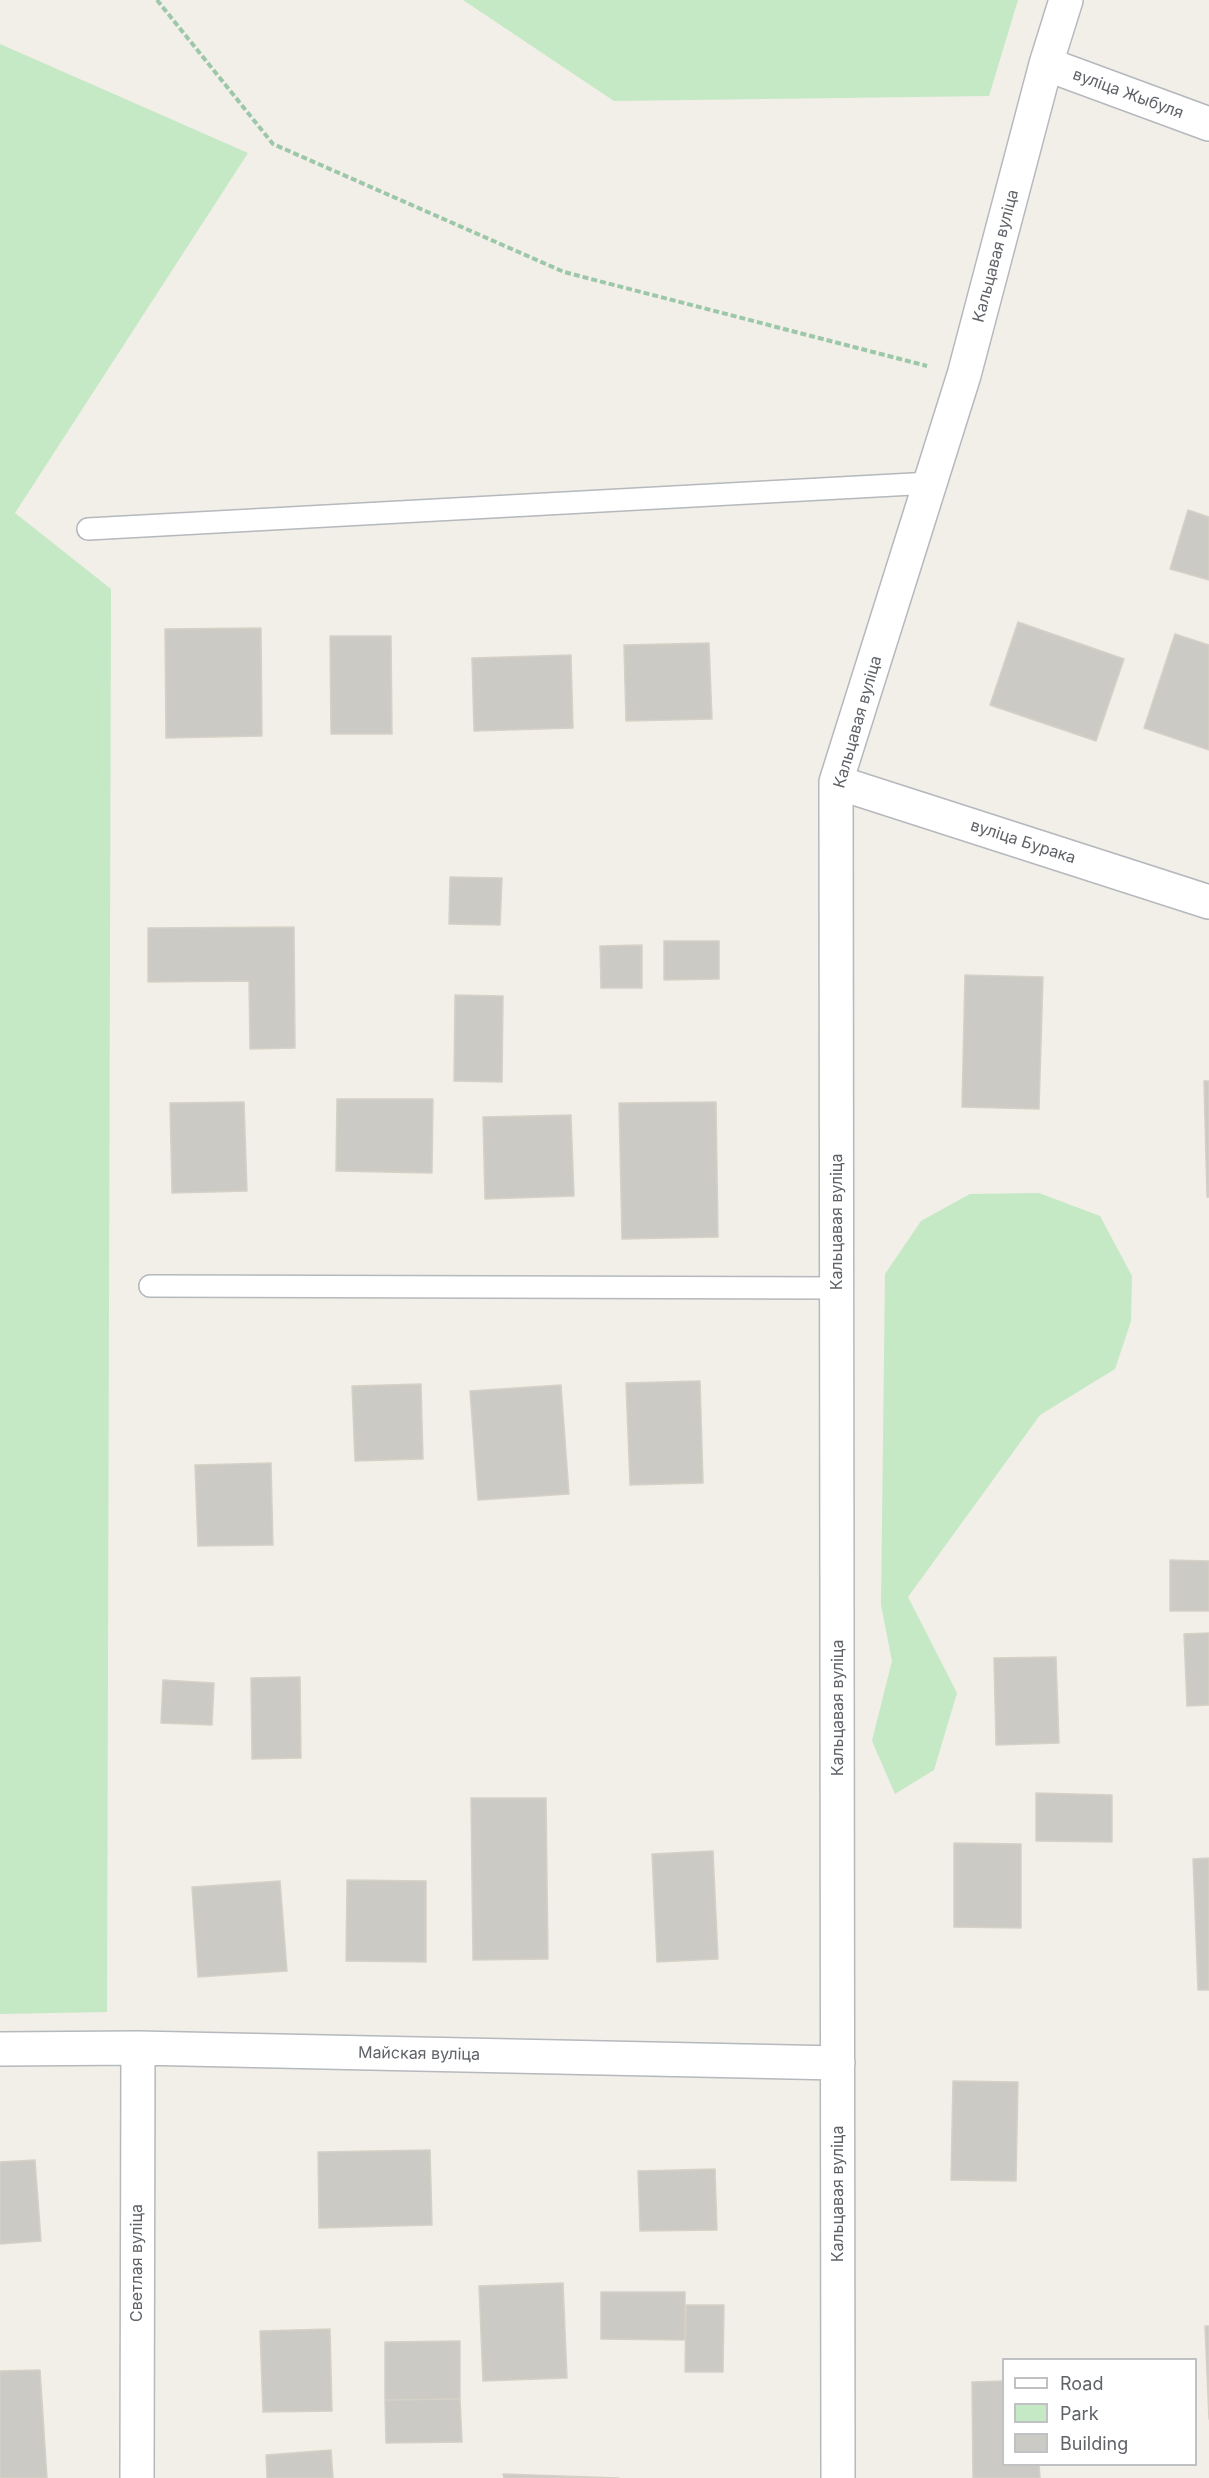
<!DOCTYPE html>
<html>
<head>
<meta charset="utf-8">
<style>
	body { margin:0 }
	#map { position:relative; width:1209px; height:2478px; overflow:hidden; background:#f1efe8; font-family:Inter,sans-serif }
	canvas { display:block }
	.legend { position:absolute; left:1002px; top:2358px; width:195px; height:108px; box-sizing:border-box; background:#fff; border:2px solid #bfc1c3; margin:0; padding:8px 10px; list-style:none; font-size:18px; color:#5f6368 }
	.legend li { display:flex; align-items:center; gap:12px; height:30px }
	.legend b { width:30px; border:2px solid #bfc1c3 }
</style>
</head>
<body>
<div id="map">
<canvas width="1209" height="2478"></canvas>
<ul class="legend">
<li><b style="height:8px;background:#fff"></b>Road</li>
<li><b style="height:16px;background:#c5e8c5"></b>Park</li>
<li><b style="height:16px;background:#cccac5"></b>Building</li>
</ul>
</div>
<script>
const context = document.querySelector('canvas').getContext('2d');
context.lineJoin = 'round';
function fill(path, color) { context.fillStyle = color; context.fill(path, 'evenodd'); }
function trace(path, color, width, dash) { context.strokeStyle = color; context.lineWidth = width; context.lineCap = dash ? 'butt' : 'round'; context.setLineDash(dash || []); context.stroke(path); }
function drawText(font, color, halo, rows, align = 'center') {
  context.font = font + ' Inter,sans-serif'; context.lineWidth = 6; context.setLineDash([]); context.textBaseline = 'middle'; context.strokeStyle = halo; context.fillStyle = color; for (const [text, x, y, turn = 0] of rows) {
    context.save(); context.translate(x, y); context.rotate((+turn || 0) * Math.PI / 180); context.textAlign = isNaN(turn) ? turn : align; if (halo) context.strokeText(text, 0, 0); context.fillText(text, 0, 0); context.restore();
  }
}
const green = new Path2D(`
	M463,0H1018L989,96L614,101Z
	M0,44L248,153L15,513L111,589L107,2012L0,2014Z
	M1039,1193L1100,1216L1132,1276L1131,1321L1115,1369L1040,1415L908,1597L957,1693L934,1770L895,1794L872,1741L892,1661L881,1605L885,1274L921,1221L970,1194Z`);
const building = new Path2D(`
	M1188,510L1209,517V580L1170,569Z
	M1018,622L1124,659L1096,741L990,705Z
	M261,628L262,736L166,738L165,629Z
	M1175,634L1209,645V750L1144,728Z
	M330,636H391L392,734H331Z
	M709,643L712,719L626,721L624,645Z
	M571,655L573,728L474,731L472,658Z
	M450,877L502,878L500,925L449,924Z
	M294,927L295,1048L250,1049L249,981L148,982V928Z
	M664,941H719V979L664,980Z
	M642,945V988H601L600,946Z
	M965,975L1043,977L1039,1109L962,1107Z
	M455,995L503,996L502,1082L454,1081Z
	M1204,1081H1209V1197H1207Z
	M337,1099H433L432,1173L336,1171Z
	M244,1102L247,1191L172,1193L170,1103Z
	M716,1102L718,1237L622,1239L619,1103Z
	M571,1115L574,1196L485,1199L483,1117Z
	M700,1381L703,1483L630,1485L626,1383Z
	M421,1384L423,1459L355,1461L352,1386Z
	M561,1385L569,1494L478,1500L470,1391Z
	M271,1463L273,1545L198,1546L195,1465Z
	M1170,1560L1209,1561V1611H1170Z
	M1209,1633V1705L1187,1706L1184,1634Z
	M1056,1657L1059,1743L996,1745L994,1658Z
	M300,1677L301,1758L252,1759L251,1678Z
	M163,1680L214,1683L212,1725L161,1723Z
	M1036,1793L1112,1795V1842L1036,1841Z
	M471,1798H546L548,1959L473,1960Z
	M954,1843L1021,1844V1928L954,1927Z
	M713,1851L718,1959L657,1962L652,1854Z
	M1209,1858V1990H1198L1193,1859Z
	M347,1880L426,1881V1962L346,1961Z
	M280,1881L287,1971L198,1977L192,1887Z
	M953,2081L1018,2082L1016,2181L951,2180Z
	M430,2150L432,2225L319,2228L318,2152Z
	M35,2160L41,2241L0,2244V2162Z
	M715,2169L717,2230L640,2231L638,2171Z
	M563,2283L567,2378L483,2381L479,2286Z
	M601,2292H685V2340L601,2339Z
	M686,2305H724L723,2372H685Z
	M1205,2326H1209V2419Z
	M330,2329L332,2411L263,2412L260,2331Z
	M460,2341V2399L385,2400V2342Z
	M40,2370L47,2478H0V2371Z
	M1004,2381V2464H1039L1040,2478H973L972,2382Z
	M460,2399L462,2442L386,2443L385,2400Z
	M331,2450L333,2478H267L266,2455Z
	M503,2474L619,2478H504Z`);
const path = new Path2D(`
	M157,0L273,144L564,272L927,366`);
const lane = new Path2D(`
	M88,529L931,483
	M150,1286L837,1288`);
const street = new Path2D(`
	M1046,64L1209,124
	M836,782L1209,902
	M0,2049L138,2048L838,2063
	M137,2478L138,2048
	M838,2478L836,782L964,375L1046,64L1066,0`);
const streetNames = [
	["вуліца Жыбуля",1128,94,20],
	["Кальцавая вуліца",996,256,-75],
	["Кальцавая вуліца",858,722,-74],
	["вуліца Бурака",1023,842,18],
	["Кальцавая вуліца",837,1222,-90],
	["Кальцавая вуліца",838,1708,-90],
	["Майская вуліца",419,2054,1],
	["Кальцавая вуліца",838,2194,-90],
	["Светлая вуліца",137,2263,-90]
];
fill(green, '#c5e8c5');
fill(building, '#cccac5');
trace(building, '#d6d1c6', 1.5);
trace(lane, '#b5b8bc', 24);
trace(street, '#b5b8bc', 36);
trace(path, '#9cc7a9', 4, [6, 3]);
trace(lane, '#fff', 21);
trace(street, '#fff', 33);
drawText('16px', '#5f6368', '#fff', streetNames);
</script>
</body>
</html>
